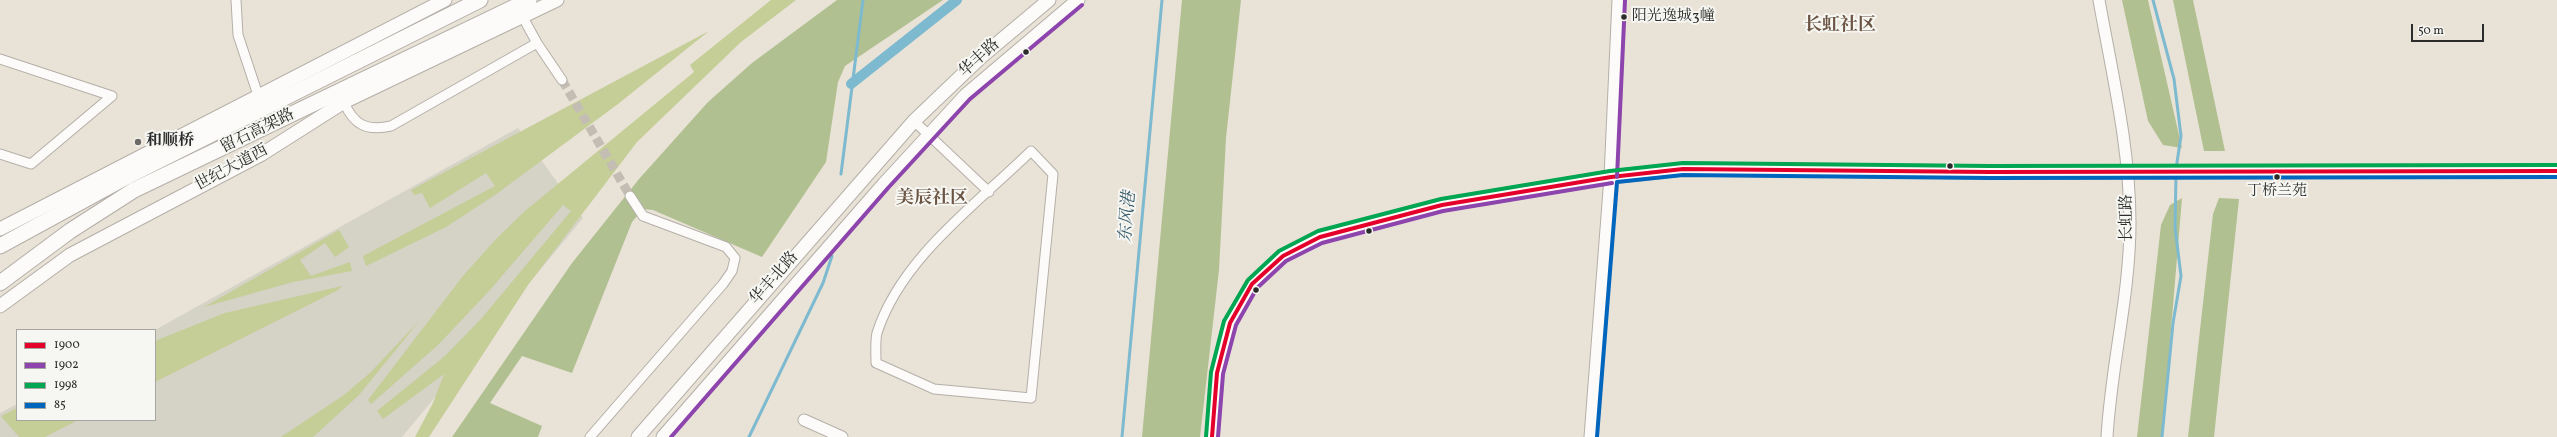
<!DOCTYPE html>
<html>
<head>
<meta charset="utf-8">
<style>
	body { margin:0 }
	#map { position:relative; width:2557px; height:437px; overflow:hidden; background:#e9e2d6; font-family:Vollkorn,serif }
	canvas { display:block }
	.legend { position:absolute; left:16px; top:329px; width:140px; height:92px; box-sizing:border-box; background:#f6f6f2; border:1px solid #a5a5a2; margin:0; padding:5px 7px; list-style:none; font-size:12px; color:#2b2b2b }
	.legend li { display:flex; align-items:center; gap:8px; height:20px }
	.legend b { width:20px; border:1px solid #a5a5a2 }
	.scale { position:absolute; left:2411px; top:24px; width:73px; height:18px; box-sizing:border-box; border:2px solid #2b2b2b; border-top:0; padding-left:5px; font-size:12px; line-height:14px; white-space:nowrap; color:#2b2b2b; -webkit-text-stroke:3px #f6f6f2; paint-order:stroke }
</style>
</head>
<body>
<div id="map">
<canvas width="2557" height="437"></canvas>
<ul class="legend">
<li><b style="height:5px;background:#e4002b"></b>1900</li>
<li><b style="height:5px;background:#8e44ad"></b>1902</li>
<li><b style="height:5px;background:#00a651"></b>1998</li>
<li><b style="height:5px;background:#0065bd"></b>85</li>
</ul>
<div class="scale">50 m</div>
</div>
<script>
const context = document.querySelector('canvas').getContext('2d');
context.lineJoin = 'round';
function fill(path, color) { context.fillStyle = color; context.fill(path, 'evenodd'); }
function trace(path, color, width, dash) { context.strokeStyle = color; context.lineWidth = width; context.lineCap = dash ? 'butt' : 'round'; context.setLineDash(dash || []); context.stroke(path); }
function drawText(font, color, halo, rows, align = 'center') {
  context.font = font + ' Vollkorn,"Noto Serif SC",serif'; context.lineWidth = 4; context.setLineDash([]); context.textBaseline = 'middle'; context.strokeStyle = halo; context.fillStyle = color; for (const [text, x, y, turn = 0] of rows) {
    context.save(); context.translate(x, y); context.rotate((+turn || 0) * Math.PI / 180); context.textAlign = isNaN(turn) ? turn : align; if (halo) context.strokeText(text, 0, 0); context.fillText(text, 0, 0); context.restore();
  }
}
const industrial = new Path2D(`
	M518,128L583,218L402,437H0V413L17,404V420H155V330Z`);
const green = new Path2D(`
	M771,0H796L741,42L637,142L528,285L429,437H415L433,403L444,374L383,419L377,411L445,356L481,319L571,211L563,205L489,291L438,345L371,404L368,400L463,276L496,239L525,211L694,72L690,65Z
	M709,31L618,104L495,195L446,227L366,266L363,256L495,186L486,173L430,208L422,193L414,195L411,190Z
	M339,230L349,247L335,257L325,243L300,260L311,276L350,262L352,271L293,282L204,307Z
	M342,286L338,290L155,382V341L225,313Z
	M420,320L359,395L313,437H281L344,395L371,372Z
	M17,408V420H78L45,437H19L1,416Z`);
const forest = new Path2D(`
	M837,0H943L845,66L838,82L826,162L762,257L653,210L643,209L632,222L572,373L522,356L490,403L542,426L538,437H452L572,263L639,179L708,102L752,63Z
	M1182,0H1241L1226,138L1219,270L1200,437H1142Z
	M2122,0H2148L2182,148L2163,145L2148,121Z
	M2173,0H2193L2225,151H2204Z
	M2182,198L2162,437H2137L2161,225L2170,205Z
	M2219,198L2239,199L2214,437H2188L2213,214Z`);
const stream = new Path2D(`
	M2153,0L2174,79L2181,136L2176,169
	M841,174L863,0
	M749,437L823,283L832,256
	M1122,437L1162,0
	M2162,437L2173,323L2181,276L2175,227L2176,175`);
const canal = new Path2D(`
	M851,84L957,0`);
const minorTunnel = new Path2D(`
	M562,80L630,196`);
const minor = new Path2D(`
	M236,0L238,35L258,95
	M537,43L562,80
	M0,59L112,96L31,164L0,154
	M344,102C354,126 367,131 391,126L537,43L526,23
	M914,121L989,192
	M1031,151L1053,174L1031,398L934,389L876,363C876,354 875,341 877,333C901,258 977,204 1031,151Z
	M590,437L723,284L732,271L735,258L726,247L643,216L630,196`);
const tertiary = new Path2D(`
	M2099,0C2112,73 2130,148 2130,223C2130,295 2111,365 2107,437
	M804,420L842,437`);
const secondary = new Path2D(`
	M0,229L445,0
	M0,306L70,255L262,154L344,102L557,0
	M638,437L914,121L981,57L1049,0
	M663,437L884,184L966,95L1078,0
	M1212,437L1217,373L1230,323L1252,284L1283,256L1320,237L1442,205L1611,177L1683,169L1990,172L2557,171
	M1591,437L1611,177L1619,0`);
const trunk = new Path2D(`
	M0,246L132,174L480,0
	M0,283L70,231L134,190L529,0`);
const bus1 = new Path2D(`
	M1212,437L1217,373L1230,323L1252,284L1283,256L1320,237L1442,205L1611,177L1683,169L1990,172L2557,171`);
const bus2 = new Path2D(`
	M1617,177L1625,0
	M671,437L888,188L970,99L1082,5
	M1218,437L1223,374L1236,325L1257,288L1286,261L1322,243L1443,211L1612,183`);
const bus3 = new Path2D(`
	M1206,437L1211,372L1224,321L1248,280L1279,251L1318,231L1441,199L1610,171L1683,163L1990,166L2557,165`);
const bus4 = new Path2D(`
	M1597,437L1617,182L1683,175L1990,178L2557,177`);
const markers = [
	[1624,17,3.5,"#2b2b2b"],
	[1026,52,3.5,"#2b2b2b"],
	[138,142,4,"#6e6b67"],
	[1950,166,3.5,"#2b2b2b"],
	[2277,177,3.5,"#2b2b2b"],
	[1369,231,3.5,"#2b2b2b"],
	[1256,290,3.5,"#2b2b2b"]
];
const busNames = [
	["阳光逸城3幢",1632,17],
	["丁桥兰苑",2277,192,"center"]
];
const streetNames = [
	["华丰路",980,59,-42],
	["留石高架路",258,132,-26],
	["世纪大道西",232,169,-28],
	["长虹路",2128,218,-90],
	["华丰北路",775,279,-49]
];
const poiNames = [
	["和顺桥",146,142]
];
const waterNames = [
	["东风港",1129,217,-85]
];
const quarterNames = [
	["长虹社区",1840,27],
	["美辰社区",932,200]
];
fill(industrial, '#d5d2c6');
fill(green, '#c4ce96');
fill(forest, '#b1c091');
trace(stream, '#7dbad0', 3);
trace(canal, '#7dbad0', 10);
trace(minorTunnel, '#c3bdb4', 9, [9, 4.5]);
trace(minor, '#b4afa8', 11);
trace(tertiary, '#b4afa8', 13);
trace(secondary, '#b4afa8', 15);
trace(trunk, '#b4afa8', 17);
trace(minor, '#fcfbf9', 9);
trace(tertiary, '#fcfbf9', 11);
trace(secondary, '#fcfbf9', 13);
trace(trunk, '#fcfbf9', 15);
trace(bus1, '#e4002b', 4);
trace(bus2, '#8e44ad', 4);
trace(bus3, '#00a651', 4);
trace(bus4, '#0065bd', 4);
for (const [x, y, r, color] of markers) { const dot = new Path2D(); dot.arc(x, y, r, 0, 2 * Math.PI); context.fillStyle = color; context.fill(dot); trace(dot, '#f6f6f2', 1.5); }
drawText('15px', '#2b2b2b', '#f6f6f2', busNames, 'left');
drawText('16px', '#2b2b2b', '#f6f6f2', streetNames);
drawText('bold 16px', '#2b2b2b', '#f6f6f2', poiNames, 'left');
drawText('italic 17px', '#395d6c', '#f6f6f2', waterNames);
drawText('bold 18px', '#6b5443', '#f6f6f2', quarterNames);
</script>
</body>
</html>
